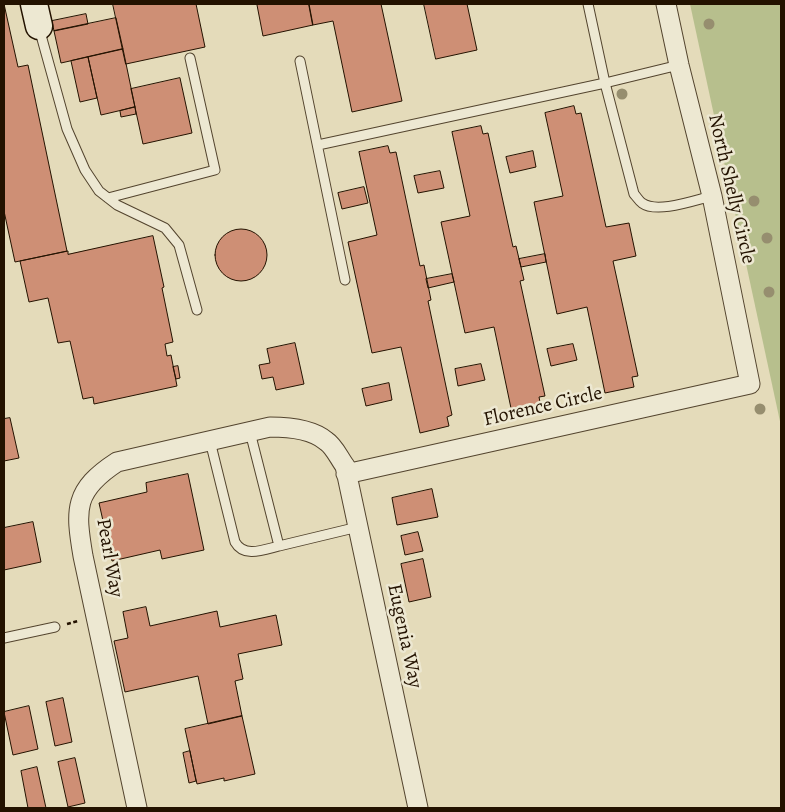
<!DOCTYPE html>
<html>
<head>
<meta charset="utf-8">
<style>
	body { margin:0 }
	#map { position:relative; width:785px; height:812px; overflow:hidden; background:#e4dbba; font-family:Alegreya,serif }
	canvas { display:block }
	.frame { position:absolute; inset:0; border:5px solid #231200; pointer-events:none }
</style>
</head>
<body>
<div id="map">
<canvas width="785" height="812"></canvas>
<div class="frame"></div>
</div>
<script>
const context = document.querySelector('canvas').getContext('2d');
context.lineJoin = 'round';
function fill(path, color) { context.fillStyle = color; context.fill(path, 'evenodd'); }
function trace(path, color, width, dash) { context.strokeStyle = color; context.lineWidth = width; context.lineCap = dash ? 'butt' : 'round'; context.setLineDash(dash || []); context.stroke(path); }
function drawText(font, color, halo, rows, align = 'center') {
  context.font = font + ' Alegreya,serif'; context.lineWidth = 5; context.setLineDash([]); context.textBaseline = 'middle'; context.strokeStyle = halo; context.fillStyle = color; for (const [text, x, y, turn = 0] of rows) {
    context.save(); context.translate(x, y); context.rotate((+turn || 0) * Math.PI / 180); context.textAlign = isNaN(turn) ? turn : align; if (halo) context.strokeText(text, 0, 0); context.fillText(text, 0, 0); context.restore();
  }
}
const green = new Path2D(`
	M690,4H781V426Z`);
const building = new Path2D(`
	M4,4L18,67L28,65L67,251L15,262L4,211Z
	M113,4H196L205,47L126,64Z
	M261,4H309L313,25L263,36L257,5Z
	M309,4H381L402,101L352,112L333,21L313,25Z
	M424,4H467L477,50L436,59Z
	M86,14L88,24L54,31L52,21Z
	M116,18L123,49L61,63L54,31Z
	M123,49L135,107L101,115L88,57Z
	M88,57L97,98L80,102L71,61Z
	M180,78L192,133L143,144L131,89Z
	M574,106L576,114L581,113L606,227L629,223L636,256L613,261L638,376L632,377L634,387L605,393L587,307L557,314L534,202L563,196L545,113Z
	M135,107L136,114L121,117L120,111Z
	M481,126L483,134L488,133L513,247L516,246L524,280L520,281L545,396L539,397L541,407L512,413L494,327L465,333L441,222L470,216L452,132Z
	M388,146L390,153L396,152L420,266L424,265L431,300L428,301L452,415L447,417L449,426L420,433L401,347L372,353L348,242L377,235L359,152Z
	M533,151L536,167L510,173L506,157Z
	M440,171L444,188L418,193L414,176Z
	M364,187L368,203L342,209L338,193Z
	M215 255a26 26 0 1 1 52 0a26 26 0 1 1-52 0Z
	M153,236L164,287L162,288L173,342L165,344L167,356L171,355L177,386L94,404L93,397L83,399L70,341L58,343L48,298L29,302L20,261L68,251V254Z
	M545,254L546,262L521,267L519,259Z
	M452,274L454,282L428,288L426,279Z
	M295,343L304,384L276,390L273,377L262,379L259,365L270,363L267,349Z
	M573,344L577,360L551,366L547,349Z
	M481,364L485,380L458,386L455,369Z
	M178,366L180,378L176,379L173,367Z
	M389,383L392,400L366,406L362,389Z
	M10,418L19,458L4,461V419Z
	M188,474L204,550L162,559L160,550L112,561L99,503L147,492L146,483Z
	M432,489L438,517L397,525L392,498Z
	M33,522L41,562L4,570V528Z
	M418,532L423,551L405,555L401,536Z
	M423,559L431,597L409,602L401,564Z
	M146,607L150,626L217,611L220,627L276,615L282,645L238,654L243,679L235,681L242,716L208,724L198,676L125,692L114,641L128,638L123,612Z
	M63,698L72,742L55,746L46,702Z
	M29,706L38,749L13,755L4,712Z
	M242,716L255,774L224,781V778L197,784L185,729Z
	M190,751L196,781L189,783L183,753Z
	M75,758L85,803L68,807L58,762Z
	M37,767L46,808H28L21,771Z`);
const path = new Path2D(`
	M67,624L78,621`);
const lane = new Path2D(`
	M588,4L605,83L634,194C637,197 639,201 642,203C657,214 695,200 712,196
	M39,28L67,129L85,170L99,191L117,205L165,228L179,245L197,310
	M300,61L345,280
	M318,145L605,83L679,65
	M108,198L215,170L190,58
	M210,441L235,542C244,558 263,550 279,546L250,432
	M279,546L358,527
	M4,638L55,627`);
const street = new Path2D(`
	M346,474L750,384L712,196L679,65L666,4
	M137,808L83,556C75,509 74,490 117,462L270,427C288,427 312,429 326,441C334,446 339,458 345,466L418,808`);
const secondary = new Path2D(`
	M34,4L39,26`);
const trees = [
	[709,24],
	[622,94],
	[754,201],
	[767,238],
	[769,292],
	[760,409]
];
const streetNames = [
	["North Shelly Circle",731,189,77],
	["Florence Circle",543,407,-13],
	["Pearl Way",109,558,80],
	["Eugenia Way",404,636,78]
];
fill(green, '#b7bf8d');
fill(building, '#ce8f75');
trace(building, '#231200', 1);
trace(lane, '#53442e', 11);
trace(street, '#53442e', 21);
trace(secondary, '#231200', 29);
trace(path, '#231200', 2.5, [4, 2.5]);
trace(lane, '#ede8d2', 9);
trace(street, '#ede8d2', 19);
trace(secondary, '#ede8d2', 26);
context.fillStyle = '#968e6f';
for (const [x, y] of trees) { context.beginPath(); context.arc(x, y, 5.5, 0, 2 * Math.PI); context.fill(); }
drawText('20px', '#231200', '#ede8d2', streetNames);
</script>
</body>
</html>
